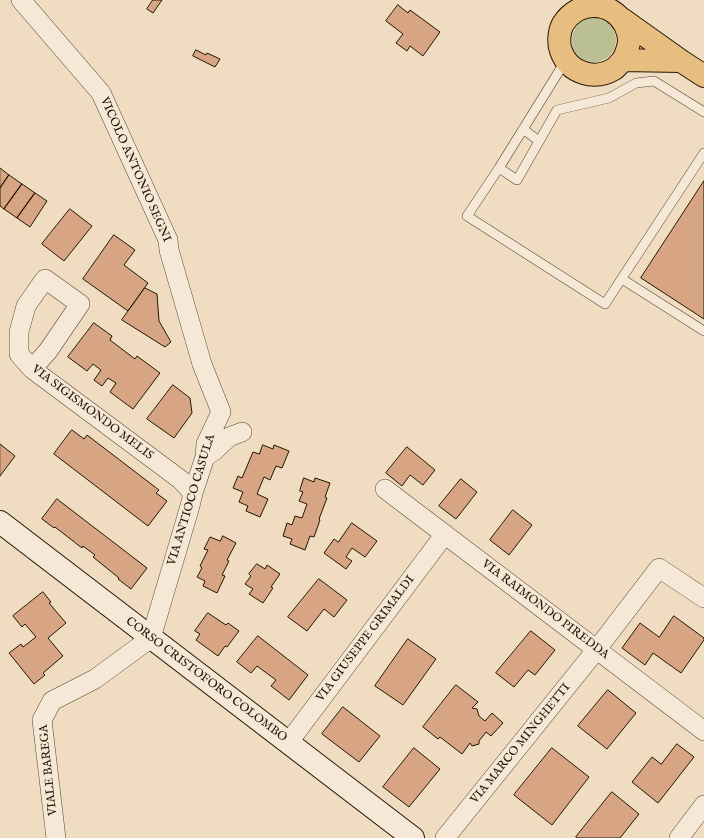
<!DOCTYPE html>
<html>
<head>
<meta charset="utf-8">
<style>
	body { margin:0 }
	canvas { display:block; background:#efdcc1 }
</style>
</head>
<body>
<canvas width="704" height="838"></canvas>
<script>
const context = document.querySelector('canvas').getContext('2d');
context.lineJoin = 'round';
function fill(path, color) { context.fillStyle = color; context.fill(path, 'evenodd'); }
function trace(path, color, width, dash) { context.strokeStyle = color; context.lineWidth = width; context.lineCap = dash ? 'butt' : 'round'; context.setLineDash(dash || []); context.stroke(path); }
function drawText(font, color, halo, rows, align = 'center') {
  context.font = font + ' "IM FELL English",serif'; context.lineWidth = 3; context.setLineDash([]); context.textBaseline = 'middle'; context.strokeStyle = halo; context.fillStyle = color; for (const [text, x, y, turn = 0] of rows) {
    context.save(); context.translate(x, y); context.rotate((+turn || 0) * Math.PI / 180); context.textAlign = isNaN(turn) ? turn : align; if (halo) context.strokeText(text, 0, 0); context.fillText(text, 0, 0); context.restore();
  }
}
const green = new Path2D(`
	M572 40a22 22 0 1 1 44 0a22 22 0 1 1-44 0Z`);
const building = new Path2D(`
	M153,0H162L153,13L147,9Z
	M398,5L408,13L410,10L440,32L423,56L410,46L407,51L396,43L403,34L386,21Z
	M196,50L206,55L207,53L220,59L215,67L193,56Z
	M0,168L9,175L0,188Z
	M9,175L22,184L4,209L0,206V188Z
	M704,181V319L641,278Z
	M22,184L35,193L17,218L4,209Z
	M35,193L47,201L30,227L17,218Z
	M70,209L92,226L64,261L42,244Z
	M114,235L135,250L124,265L148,283L128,311L83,279Z
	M145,288L157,294L159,321L171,342L165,347L122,320Z
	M94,323L112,336L110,340L135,359L137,356L160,373L133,409L110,392L116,383L108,378L102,386L94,380L101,370L93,364L87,371L68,357Z
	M173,385L190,398L192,413L174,438L147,419Z
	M72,430L84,439L87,435L159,490L156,493L167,501L148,526L54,454Z
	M0,444L15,456L0,476Z
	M263,445L273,449L274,445L289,451L282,468L276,466L270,480L264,477L257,494L268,499L260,517L246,511L248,506L239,502L243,492L233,488L238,476L242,478L253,452L259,454Z
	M407,447L435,470L423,485L410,475L402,486L386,473Z
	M304,478L314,482L315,478L330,483L325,497L327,498L319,519L320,520L314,537L310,536L305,550L290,544L292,539L283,536L287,523L292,525L295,516L302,518L307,504L299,501L303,492L300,491Z
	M461,479L477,492L456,519L439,506Z
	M57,499L147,568L131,589L118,579L119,578L93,557L95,555L83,546L82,548L55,527L54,528L42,519Z
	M513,510L532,525L509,555L490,540Z
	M352,523L377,541L365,557L352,548L346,557L352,561L346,569L324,553L334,539L338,542Z
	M223,536L236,543L227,560L229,561L222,575L225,576L217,593L203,586L205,581L197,577L202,568L200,566L208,550L204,549L210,537L220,541Z
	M257,564L265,569L267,565L280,574L271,587L273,588L263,603L249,594L253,589L245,584L251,576L249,574Z
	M319,579L347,600L334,617L324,609L307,631L288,617Z
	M43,592L51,602L49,603L66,623L48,638L63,656L43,673L45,675L34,684L9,653L21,644L23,647L36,637L25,624L22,627L13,616Z
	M208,613L226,625L228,623L239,631L227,647L225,646L218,656L196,640L200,634L195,631Z
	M674,616L704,638V640L681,673L653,653L645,665L622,648L640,623L659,637Z
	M531,631L555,650L535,675L528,670L514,687L496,673Z
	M258,636L308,675L289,700L271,686L276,680L257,666L251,673L237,662Z
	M408,639L436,659L403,705L375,686Z
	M456,685L478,702L472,708L477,709L479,716L485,721L492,713L503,723L491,736L486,732L479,741V744L472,746L470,743L462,754L440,737L438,739L423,727Z
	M608,690L636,713L607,749L578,726Z
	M343,707L380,736L359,762L322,734Z
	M677,744L694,757L658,803L632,782L652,757L661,764Z
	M414,748L440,769L409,807L383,787Z
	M552,748L589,777L552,825L514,795Z
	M612,792L639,814L620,838H578L576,837Z`);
const lane = new Path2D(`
	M566,60L499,168L467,216L605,304L704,153
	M523,129L539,141
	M499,168L517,180L557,110L609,98L636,83L654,81L704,112
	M622,279L704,331`);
const street = new Path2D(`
	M21,0L101,93L168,240L169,250L202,364L221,412L206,444L205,457L193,493L190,506L151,638L95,679L52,701L42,720L56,838
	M32,369L48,351L80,304L45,279L26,306L19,332V354L32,369L181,480L193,493
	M205,457L214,451L229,437L242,432
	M385,489L704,731
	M288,743L445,534
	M445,838L597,649L659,568L704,598
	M679,838L704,805`);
const secondary = new Path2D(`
	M0,522L413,838`);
const primary = new Path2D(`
	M622,19L681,61L704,76
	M623,60C626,54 629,47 629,40C629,35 627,29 625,25C611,0 578,0 563,24C559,31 558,43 561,51C569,73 594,81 614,69C617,67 620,63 623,60L681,61`);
const streetNames = [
	["VICOLO ANTONIO SEGNI",135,170,66],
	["VIA SIGISMONDO MELIS",92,413,37],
	["VIA ANTIOCO CASULA",192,500,-73],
	["VIA RAIMONDO PIREDDA",545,610,37],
	["VIA GIUSEPPE GRIMALDI",366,639,-53],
	["CORSO CRISTOFORO COLOMBO",206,680,37],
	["VIA MARCO MINGHETTI",521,744,-51],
	["VIALE BAREGA",49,770,-96]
];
fill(green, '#bac092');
fill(building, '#d7a584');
trace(building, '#241603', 1);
trace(lane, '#574832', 10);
trace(street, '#574832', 20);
trace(secondary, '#241603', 24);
trace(primary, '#241603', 24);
trace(lane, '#f5e8d7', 9);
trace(street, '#f5e8d7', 19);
trace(secondary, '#f5e8d7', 22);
trace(primary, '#e8be80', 22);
drawText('12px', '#241603', '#f5e8d7', streetNames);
</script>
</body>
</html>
